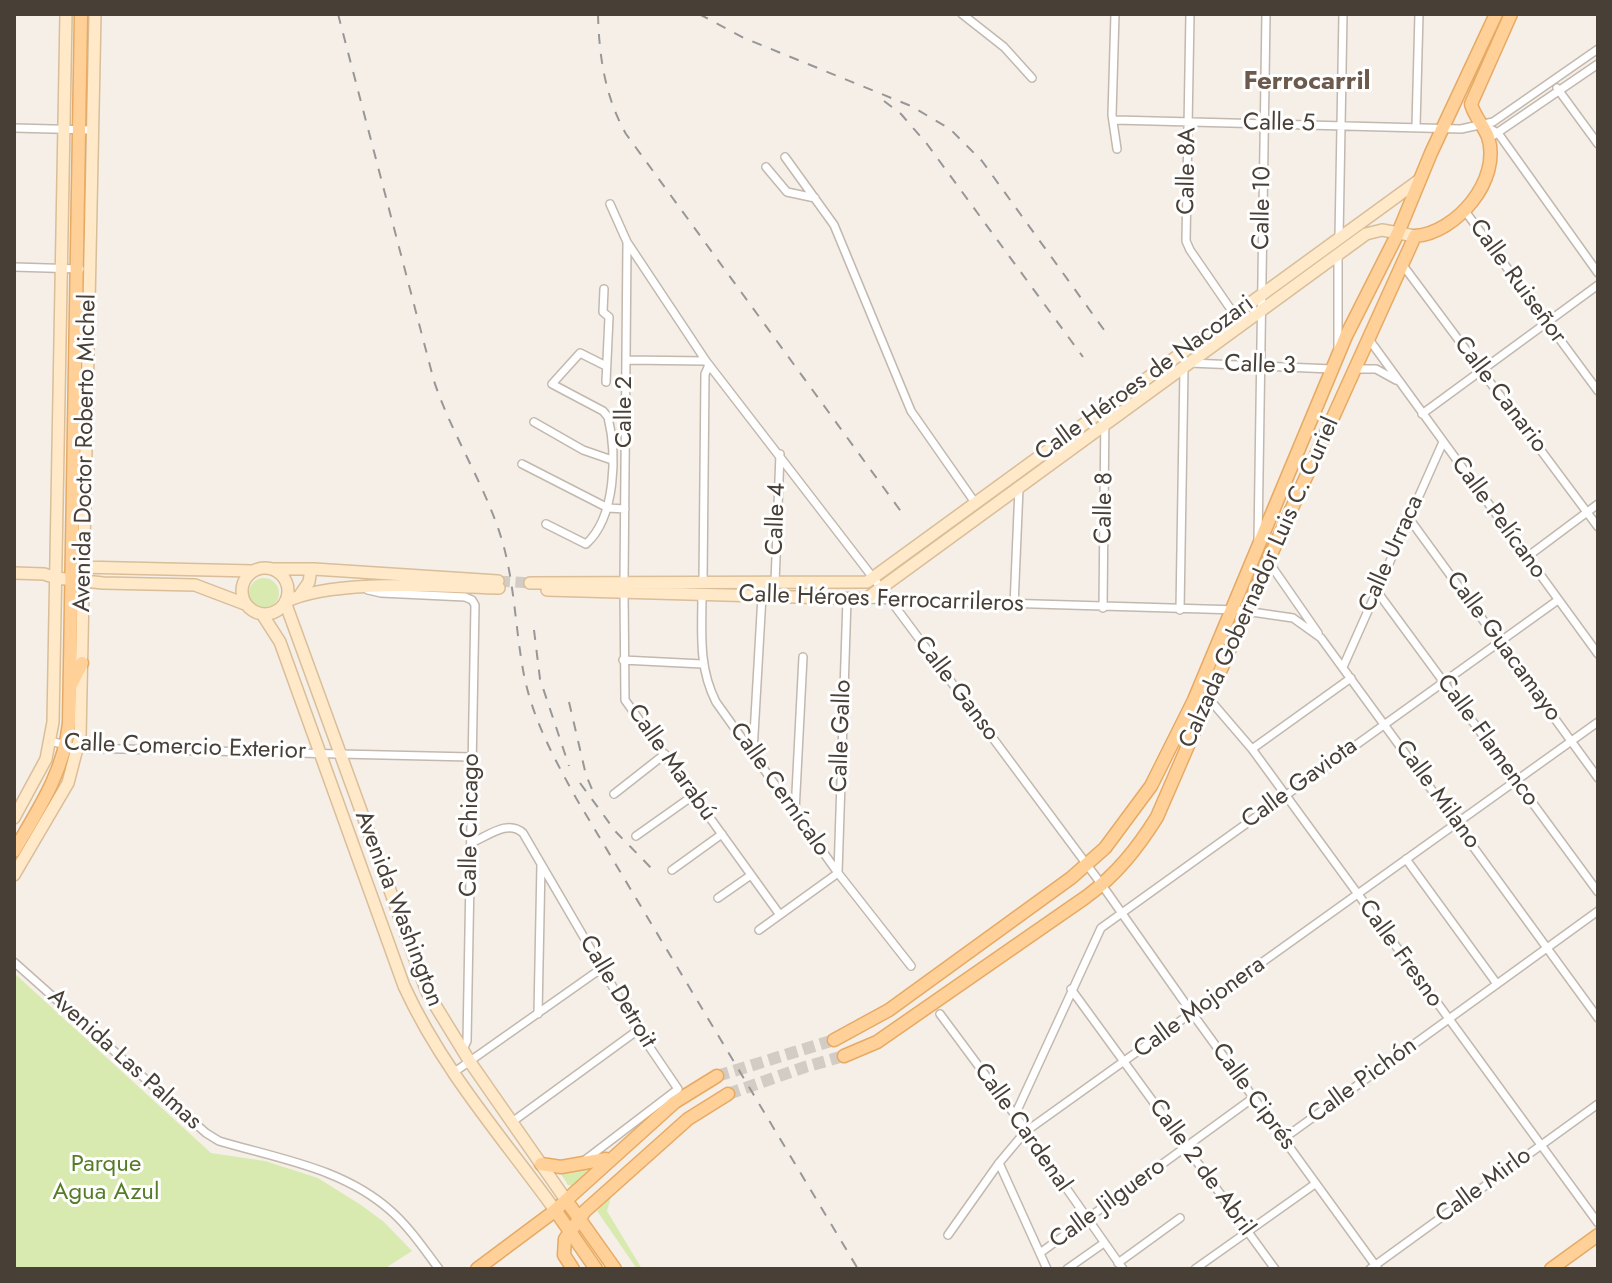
<!DOCTYPE html>
<html>
<head>
<meta charset="utf-8">
<style>
	body { margin:0 }
	#map { position:relative; width:1612px; height:1283px; overflow:hidden; background:#f5efe8; font-family:Jost,sans-serif }
	canvas { display:block }
	.frame { position:absolute; inset:0; border:16px solid #483f37; pointer-events:none }
</style>
</head>
<body>
<div id="map">
<canvas width="1612" height="1283"></canvas>
<div class="frame"></div>
</div>
<script>
const context = document.querySelector('canvas').getContext('2d');
context.lineJoin = 'round';
function fill(path, color) { context.fillStyle = color; context.fill(path, 'evenodd'); }
function trace(path, color, width, dash) { context.strokeStyle = color; context.lineWidth = width; context.lineCap = dash ? 'butt' : 'round'; context.setLineDash(dash || []); context.stroke(path); }
function drawText(font, color, halo, rows, align = 'center') {
  context.font = font + ' Jost,sans-serif'; context.lineWidth = 6; context.setLineDash([]); context.textBaseline = 'middle'; context.strokeStyle = halo; context.fillStyle = color; for (const [text, x, y, turn = 0] of rows) {
    context.save(); context.translate(x, y); context.rotate((+turn || 0) * Math.PI / 180); context.textAlign = isNaN(turn) ? turn : align; if (halo) context.strokeText(text, 0, 0); context.fillText(text, 0, 0); context.restore();
  }
}
const green = new Path2D(`
	M249 593a15 15 0 1 1 30 0a15 15 0 1 1-30 0Z
	M14,973L211,1153L265,1161L318,1178L361,1205L384,1222L412,1251L384,1269H14Z
	M589,1166L591,1169L572,1186L568,1185L559,1171H574Z
	M613,1190L607,1211L642,1269H637L597,1211Z`);
const secondaryTunnel = new Path2D(`
	M499,581L530,583`);
const primaryTunnel = new Path2D(`
	M717,1076L834,1040
	M728,1094L805,1067L844,1056`);
const minor = new Path2D(`
	M962,14L1004,47L1032,78
	M1115,14L1112,115L1117,149
	M1190,14L1186,241L1190,250L1234,314
	M1557,88L1598,144
	M1115,120L1461,129L1493,122L1598,49
	M1483,125L1498,133L1598,273
	M1416,126L1419,14
	M14,128L91,130
	M1494,135L1598,64
	M785,157L834,225L911,411L976,504
	M766,167L787,192L815,198
	M610,204L627,242L706,361L891,601L1102,885L1192,1013L1378,1269
	M1465,211L1598,391
	M1339,238L1343,14
	M1402,264L1598,527
	M14,267L80,269
	M604,289L603,312L609,317L606,382
	M1368,338L1598,654
	M1338,348V254
	M626,360L706,361
	M1190,363L1332,369
	M1356,369H1376L1396,380
	M1422,414L1598,285
	M534,422L583,450L612,460
	M522,464L608,508L625,509
	M1408,517L1598,778
	M546,524L586,544C616,517 617,454 608,417L603,411L552,384L580,353L606,366
	M1258,540L1266,14
	M1527,557L1598,504
	M1268,561L1318,633
	M703,581L705,374L709,365
	M624,582L627,244
	M775,583L780,454
	M368,590L381,593L465,597L472,600L475,605L467,1041L462,1051
	M1376,590L1598,892
	M624,591L625,700L780,915
	M702,594C702,632 698,667 716,702L838,873L911,966
	M866,599L1238,610L1293,618L1321,638L1598,1018
	M1014,606L1019,488
	M1103,608L1105,409
	M1180,610L1184,368
	M623,660L702,664
	M1343,667L1443,442
	M1194,700H1210L1252,749L1598,1223
	M50,741L78,748L471,757
	M1252,749L1351,678
	M753,752L762,596
	M614,794L665,754
	M795,812L803,657
	M636,836L694,795
	M471,843C488,836 508,819 523,833L638,1030L678,1089L585,1160
	M1406,859L1497,984
	M672,870L722,834
	M718,898L751,875
	M759,930L838,873L847,599
	M14,962L206,1133L219,1141C279,1159 343,1168 391,1211C410,1228 424,1249 439,1269
	M1071,989L1275,1269
	M538,1014L541,864
	M940,1014L1015,1115L1123,1269
	M453,1073L602,968
	M1015,1115L1101,928L1558,600
	M512,1122L638,1030
	M1283,1139L1598,911
	M999,1163L1047,1269
	M948,1235L999,1163L1025,1132L1598,722
	M1040,1253L1253,1098
	M1118,1263L1180,1218
	M1067,1269L1104,1243
	M1195,1269L1315,1184
	M1370,1269L1598,1104`);
const secondary = new Path2D(`
	M79,567L253,571
	M242 591a23 23 0 1 1 46 0a23 23 0 1 1-46 0Z
	M271,569H314L498,581
	M14,573L44,574L56,578L103,583L195,585L245,604
	M530,583L867,582L1418,181
	M499,588C444,587 333,578 285,602L427,992L470,1062L566,1200
	M547,590L866,599L1366,234L1382,230L1415,236
	M300,595L309,582L311,569
	M262,614L280,642L404,986C442,1069 502,1137 555,1210
	M14,818L46,759L53,722L66,14
	M14,875L68,783L80,737L95,14`);
const primary = new Path2D(`
	M70,687L82,663
	M14,851C38,810 64,772 69,723L81,14
	M834,1040L889,1010L1071,878L1105,848L1151,786L1194,700L1346,336L1398,233L1431,153L1496,14
	M844,1056L877,1042L1086,897C1116,875 1137,849 1157,817L1268,561L1415,236C1456,233 1502,180 1488,137C1484,126 1474,116 1471,104L1511,14
	M541,1164L561,1167L606,1159
	M566,1200L615,1269
	M555,1210L596,1269
	M477,1269L552,1213L675,1102L717,1076
	M573,1269L564,1255L565,1239L585,1211L688,1119L728,1094
	M1551,1269L1598,1235`);
const rail = new Path2D(`
	M338,14L434,381C452,435 484,483 501,537C515,582 515,629 524,675C533,720 554,758 576,798L858,1269
	M598,14C599,56 605,97 626,134L905,517
	M699,14L744,38L911,106L950,129L982,161L1107,334
	M884,101L901,114L927,144L1083,357
	M534,630L540,679L569,766
	M569,702L586,775L594,794
	M580,783L616,832L657,874`);
const streetNames = [
	["Calle 5",1279,124,1],
	["Calle 8A",1188,171,-89],
	["Calle 10",1263,208,-89],
	["Calle Ruiseñor",1517,282,54],
	["Calle 3",1260,366,2],
	["Calle Héroes de Nacozari",1145,379,-36],
	["Calle Canario",1500,395,53],
	["Calle 2",625,412,-90],
	["Avenida Doctor Roberto Michel",86,453,-89],
	["Calle 8",1105,508,-89],
	["Calle Pelícano",1498,518,54],
	["Calle 4",777,519,-88],
	["Calle Urraca",1392,554,-66],
	["Calzada Gobernador Luis C. Curiel",1260,583,-66],
	["Calle Héroes Ferrocarrileros",881,600,2],
	["Calle Guacamayo",1503,647,54],
	["Calle Ganso",956,689,53],
	["Calle Gallo",842,736,-88],
	["Calle Flamenco",1487,741,54],
	["Calle Comercio Exterior",185,748,2],
	["Calle Marabú",671,763,55],
	["Calle Gaviota",1300,784,-36],
	["Calle Cernícalo",779,790,55],
	["Calle Milano",1437,795,54],
	["Calle Chicago",471,825,-89],
	["Avenida Washington",398,909,69],
	["Calle Fresno",1400,954,54],
	["Calle Detroit",617,992,59],
	["Calle Mojonera",1200,1008,-36],
	["Avenida Las Palmas",124,1060,42],
	["Calle Pichón",1363,1081,-36],
	["Calle Ciprés",1253,1097,54],
	["Calle Cardenal",1022,1128,55],
	["Calle 2 de Abril",1201,1168,54],
	["Calle Mirlo",1484,1186,-36],
	["Calle Jilguero",1108,1204,-36]
];
const parkNames = [
	["Parque",106,1165],
	["Agua Azul",106,1193]
];
const neighbourhoodNames = [
	["Ferrocarril",1307,83]
];
fill(green, '#d9eab0');
trace(secondaryTunnel, '#d2ccc5', 11, [11, 5.5]);
trace(primaryTunnel, '#d2ccc5', 12, [12, 6]);
trace(minor, '#c3b8ae', 10);
trace(secondary, '#d9be99', 14);
trace(primary, '#e7aa64', 15);
trace(minor, '#fff', 7);
trace(secondary, '#ffe9c8', 11);
trace(primary, '#ffd097', 12);
trace(rail, '#979797', 2, [10, 10]);
drawText('24px', '#483f37', '#fff', streetNames);
drawText('24px', '#567c28', '#fff', parkNames);
drawText('bold 26px', '#6c5a4d', '#fff', neighbourhoodNames);
</script>
</body>
</html>
